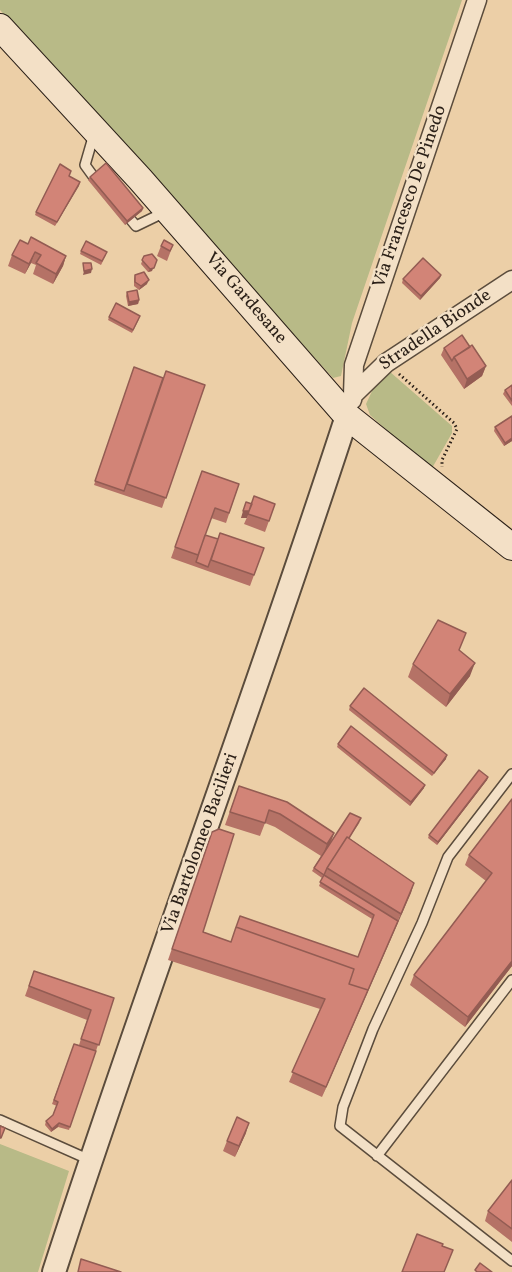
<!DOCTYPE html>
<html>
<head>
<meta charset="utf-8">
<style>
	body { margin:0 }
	canvas { display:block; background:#eccfa7 }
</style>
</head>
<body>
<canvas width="512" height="1272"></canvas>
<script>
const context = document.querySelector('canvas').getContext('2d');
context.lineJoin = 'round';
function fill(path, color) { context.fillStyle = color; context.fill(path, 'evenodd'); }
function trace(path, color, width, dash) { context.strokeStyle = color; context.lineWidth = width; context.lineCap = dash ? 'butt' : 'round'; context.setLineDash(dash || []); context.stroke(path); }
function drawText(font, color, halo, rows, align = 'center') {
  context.font = font + ' Vollkorn,serif'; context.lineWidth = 5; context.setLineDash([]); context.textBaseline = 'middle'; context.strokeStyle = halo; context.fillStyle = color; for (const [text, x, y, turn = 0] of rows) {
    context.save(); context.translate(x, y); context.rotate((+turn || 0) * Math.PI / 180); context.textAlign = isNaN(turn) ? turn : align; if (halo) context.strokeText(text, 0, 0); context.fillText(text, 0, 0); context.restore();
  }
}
const green = new Path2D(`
	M0,0H462L352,323L341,376L333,378L0,10Z
	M389,371L452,426V433L431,470L370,415L366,404L373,389Z
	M0,1144L69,1171L38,1272H0Z`);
const path = new Path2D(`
	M399,374L454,423L457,429L442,460V467`);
const service = new Path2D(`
	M93,176L85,165L94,134
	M131,220L136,226L165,212
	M512,774L448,857L422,923L373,1029L343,1107L340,1126L512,1261
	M0,1120L90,1160
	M377,1156L512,980`);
const minor = new Path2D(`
	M353,395L354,365L477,0
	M352,400L353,395L386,363L512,280`);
const tertiary = new Path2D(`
	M54,1272C147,985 254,703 347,416`);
const secondary = new Path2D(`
	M0,27L140,179L347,416L512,547`);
const wall = new Path2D(`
	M69,176L80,182L55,226L35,215L36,212Z
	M90,177L143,208L142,211L125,225L88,180Z
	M28,244L66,256L63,266L53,284L33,274L36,265L31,263L25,274L8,266L12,255Z
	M173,245L167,261L157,256L161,246Z
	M81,251L106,255L101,265L80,254Z
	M144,256L152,271L148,272L141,264Z
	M135,275L147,284L139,290L134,286V279Z
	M441,275L440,278L420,300L402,283L403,279Z
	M127,292L139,300L138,304L128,306L126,296Z
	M109,317L139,319L132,333L108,320Z
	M470,347L486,366L482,376L464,389L441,355L444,348Z
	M134,367L163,378L205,385L162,508L94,485Z
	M512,385V406L503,394L505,390Z
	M495,427L512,441L504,446L494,431Z
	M202,471L239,484L226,523L211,518L205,535L218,539L264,548L250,586L171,558Z
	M251,504H275L265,532L244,524L248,515L247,518H241Z
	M460,651L470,676L446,707L408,677L413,664Z
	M350,706L446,759L432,776L349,710Z
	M338,744L424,788L410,806L337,747Z
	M488,777L487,780L437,845L428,838L429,835Z
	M239,786L334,833L331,842L360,822L349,838L414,883L322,1097L289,1082L320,1009L168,960L212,832L203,932L231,942L358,957L372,919L319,886L322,878L312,871L321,856L275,827L265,823L260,836L225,825Z
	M512,799V966L465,1027L410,985L414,975L486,881L465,865L469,855Z
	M34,971L114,998L69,1130L58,1127L51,1132L45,1125L46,1121L53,1116L57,1106L52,1104L74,1044L79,1045L87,1020L25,996Z
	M246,1133L235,1157L223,1151L227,1141Z
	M512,1180V1242L485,1221L488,1211Z`);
const shadedWall = new Path2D(`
	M80,182L79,186L55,226L57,222Z
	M143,208L142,211L125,225L127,221Z
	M35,252L31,263L25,274L29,264Z
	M66,256L63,266L53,284L56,274Z
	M157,260L152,271L148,272L150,269Z
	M92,269L91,273L83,275L84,271Z
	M441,275L440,278L420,300L421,296Z
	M149,280L147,284L139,290L141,286Z
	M139,300L138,304L128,306L129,302Z
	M486,366L482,376L464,389L467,379Z
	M512,438V441L504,446L505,443Z
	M243,511H249L247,518H241Z
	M475,663L470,676L446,707L450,694Z
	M447,755L446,759L432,776L434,773Z
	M488,777L487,780L437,845L438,842Z
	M425,785L424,788L410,806L411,802Z
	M334,833L329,846L322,857L327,844Z
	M414,883L411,893L322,1097L326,1087Z
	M512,961V966L465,1027L468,1017Z
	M59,1123L58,1127L51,1132L52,1129Z
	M249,1123L246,1133L235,1157L239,1146Z`);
const building = new Path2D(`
	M106,163L143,208L127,221L90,177Z
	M60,164L71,171L69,176L80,182L57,222L36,212Z
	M31,237L66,256L56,274L36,263L41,255L35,252L29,264L12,255L20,240L28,244Z
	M164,240L173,245L170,251L161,246Z
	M86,241L107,252L102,261L81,251Z
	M152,254L157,260L154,268L150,269L142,260L144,256Z
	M423,258L441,275L421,296L403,279Z
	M83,263H91L92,269L84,271Z
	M144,272L149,280L141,286L135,282V275Z
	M137,290L139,300L129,302L127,292Z
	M116,303L140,316L133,330L109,317Z
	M462,335L470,347L454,357L452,361L444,348Z
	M472,345L486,366L467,379L454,357Z
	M134,367L163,378L124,491L95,481Z
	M166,371L205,385L166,498L127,484Z
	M512,385V401L505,390Z
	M512,416V438L505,443L495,427Z
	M202,471L239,484L229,513L215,508L198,555L175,547Z
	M254,496L275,504L269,521L248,514Z
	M246,502L252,504L249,511H243Z
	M220,533L264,548L254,575L211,560Z
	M205,535L218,539L208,567L196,562Z
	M438,620L466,633L459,650L475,663L450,694L413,664Z
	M364,688L447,755L434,773L350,706Z
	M351,726L425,785L411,802L338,744Z
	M479,770L488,777L438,842L429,835Z
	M239,786L287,802L334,833L327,844L280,814L269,810L265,823L230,812Z
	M512,799V961L468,1017L414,975L492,873L469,855Z
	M350,813L361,818L349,838L347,837L327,868L324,875L314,868Z
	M219,829L234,834L203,932L231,942L236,927L354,969L349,984L368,990L326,1087L292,1072L325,999L172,949L212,832Z
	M347,837L414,883L401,914L327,868Z
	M324,875L398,921L365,997L368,990L349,984L354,969L236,927L235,930L240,916L358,957L374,915L320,882Z
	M34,971L114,998L99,1045L81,1039L91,1010L29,986Z
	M74,1044L96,1051L70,1127L59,1123L52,1129L46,1121L53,1115L58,1102L54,1100Z
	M237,1117L249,1123L239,1146L227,1141Z
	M0,1126L5,1128L1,1138H0Z
	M512,1180V1229L488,1211Z
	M417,1234L443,1244L442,1246L453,1250L444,1272H402Z
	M81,1259L121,1272H78Z
	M480,1263L492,1272H477L475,1270Z`);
const streetNames = [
	["Via Francesco De Pinedo",411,197,-71],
	["Via Gardesane",245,299,49],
	["Stradella Bionde",436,331,-34],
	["Via Bartolomeo Bacilieri",201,844,-70]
];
fill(green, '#b8ba87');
trace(service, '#5b4c3c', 12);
trace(minor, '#5b4c3c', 21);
trace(tertiary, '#5b4c3c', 26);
trace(secondary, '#2b2018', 28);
trace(path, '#2b2018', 3, [1.5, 3]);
trace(service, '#f3e0c6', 9);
trace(minor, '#f3e0c6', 18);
trace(tertiary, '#f3e0c6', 22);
trace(secondary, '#f3e0c6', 26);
fill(wall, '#b57266');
fill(shadedWall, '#935c53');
fill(building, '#d28477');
trace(building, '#935c53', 1.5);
drawText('18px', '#2b2018', '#f3e0c6', streetNames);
</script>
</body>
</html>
